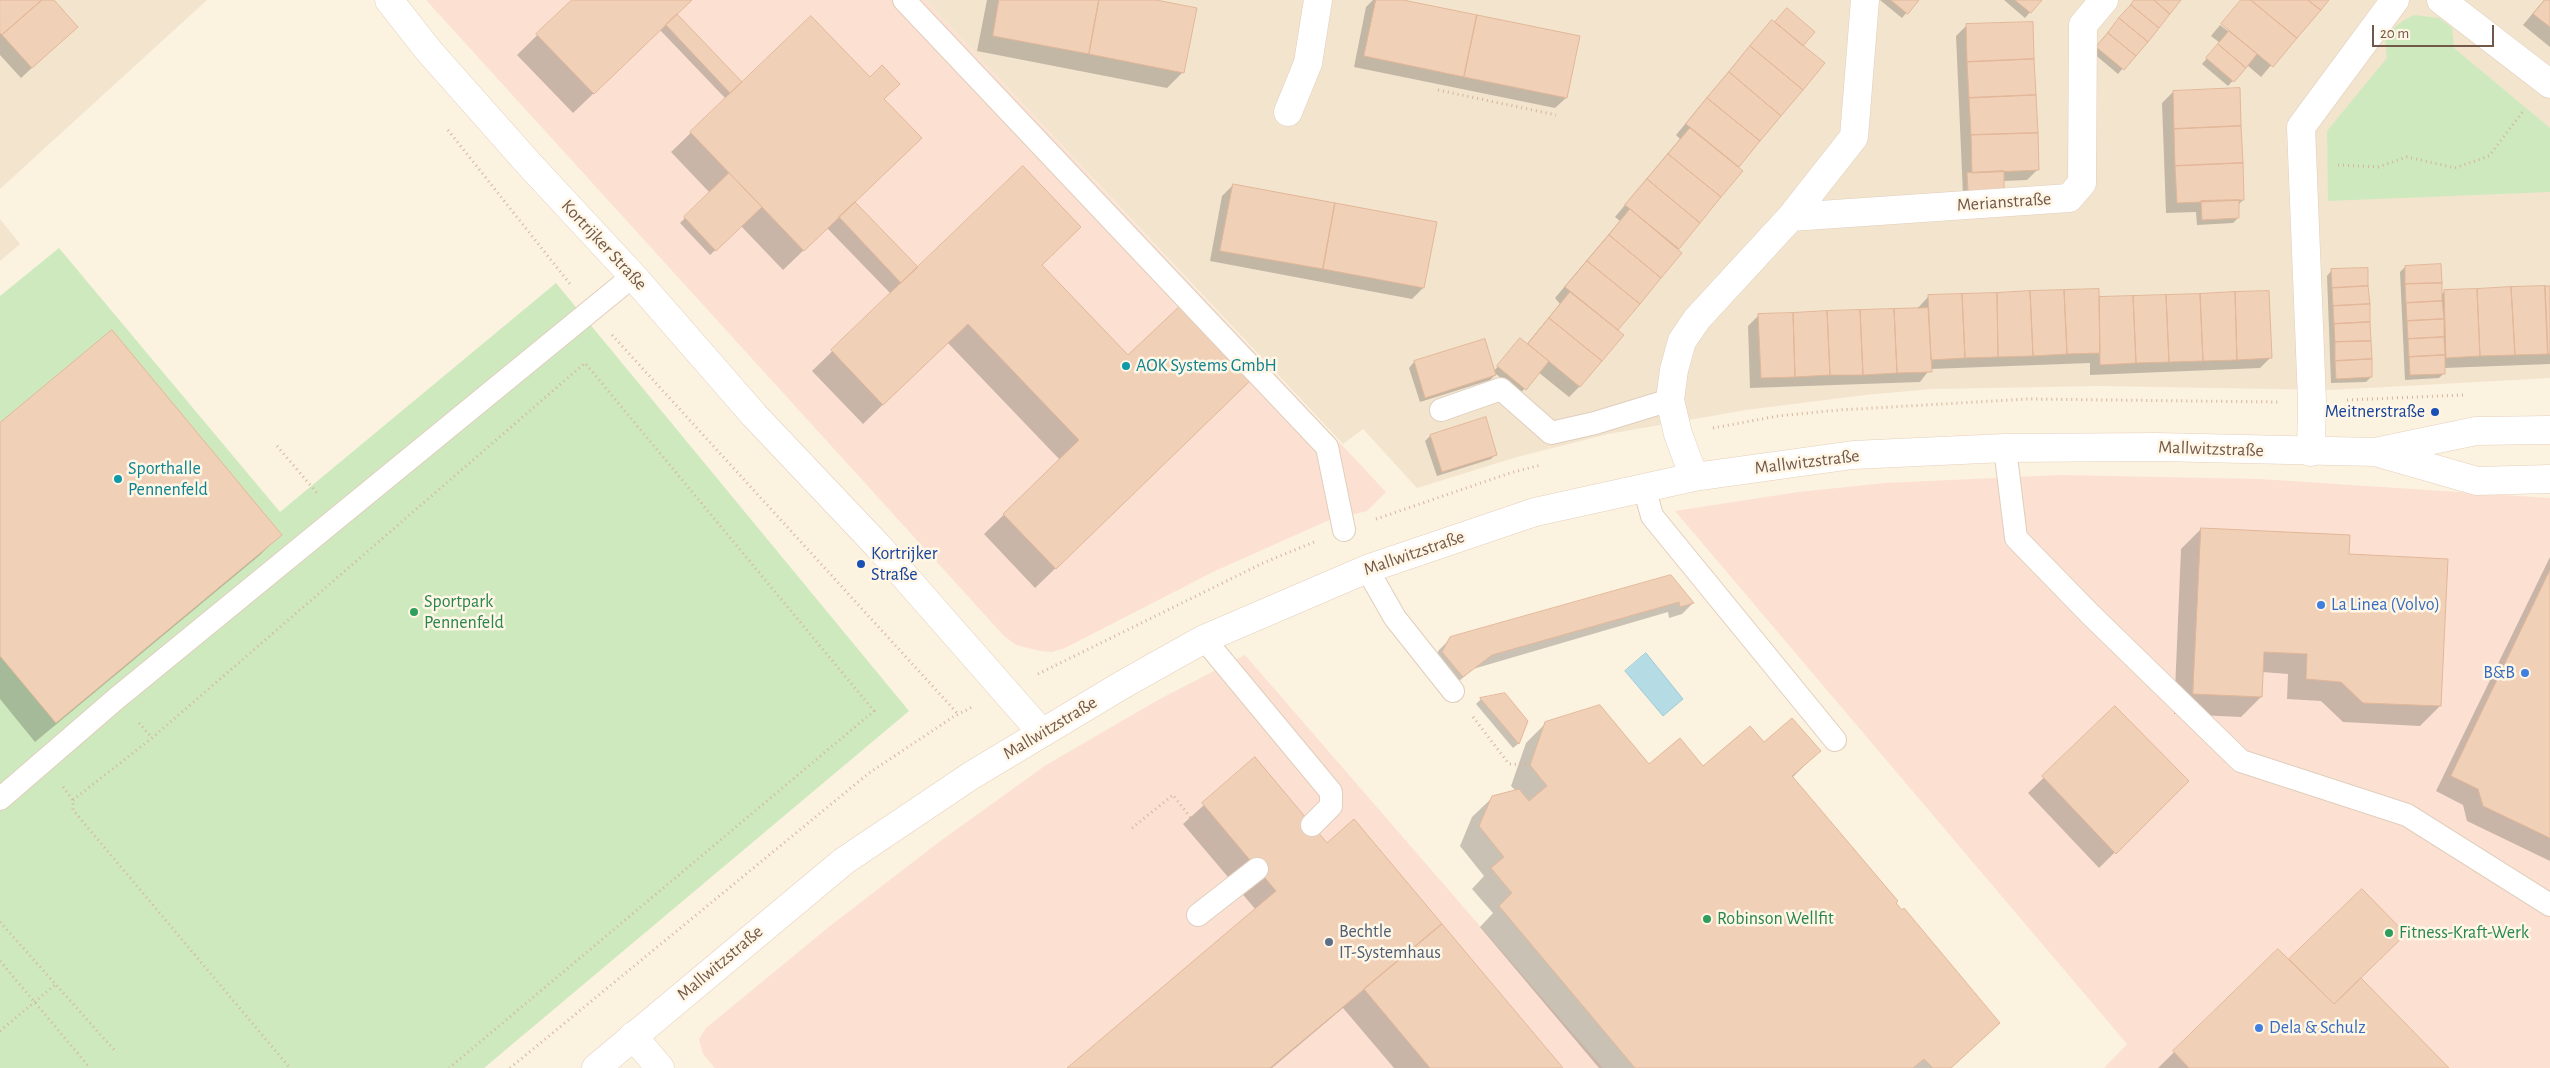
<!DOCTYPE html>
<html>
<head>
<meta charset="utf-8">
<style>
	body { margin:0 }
	#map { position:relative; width:2550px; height:1068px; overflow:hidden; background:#fcf2e0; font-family:"Alegreya Sans",sans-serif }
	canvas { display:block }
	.scale { position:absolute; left:2372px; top:25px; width:122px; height:22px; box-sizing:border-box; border:2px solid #725848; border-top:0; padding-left:6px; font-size:15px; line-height:18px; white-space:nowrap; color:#725848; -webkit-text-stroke:4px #fff6e6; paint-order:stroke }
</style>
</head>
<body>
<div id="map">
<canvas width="2550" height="1068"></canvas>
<div class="scale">20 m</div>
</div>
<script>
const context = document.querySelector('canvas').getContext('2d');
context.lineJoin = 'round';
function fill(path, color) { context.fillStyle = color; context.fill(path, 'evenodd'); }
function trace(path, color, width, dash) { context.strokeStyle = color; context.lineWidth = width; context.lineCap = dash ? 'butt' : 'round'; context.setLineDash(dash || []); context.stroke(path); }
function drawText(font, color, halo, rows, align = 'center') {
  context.font = font + ' "Alegreya Sans",sans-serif'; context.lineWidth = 5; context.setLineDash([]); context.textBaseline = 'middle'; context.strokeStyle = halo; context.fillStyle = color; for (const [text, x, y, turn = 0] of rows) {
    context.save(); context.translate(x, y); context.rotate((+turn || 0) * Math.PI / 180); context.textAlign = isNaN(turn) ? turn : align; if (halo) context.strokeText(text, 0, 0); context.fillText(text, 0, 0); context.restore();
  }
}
const residential = new Path2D(`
	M0,0H207L0,189Z
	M925,0H2550V378L2331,390L2101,386L1932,389L1865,395L1746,410L1608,434L1517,457L1417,488L1363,429L1343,444Z
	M0,219L20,244L0,261Z`);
const commercial = new Path2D(`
	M426,0H925L1386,492L1367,511L1327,521L1215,571L1065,648L1052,652L1040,651L1016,645L1004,636Z
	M2060,475L2260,479L2550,498V1068H2104L2127,1044L1675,511L1798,492L1885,483Z
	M1245,655L1603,1068H715L703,1054L699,1039L706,1028L830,926L939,842L1046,765L1158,700Z`);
const green = new Path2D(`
	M2415,15L2439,18L2452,28L2454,48L2550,128V192L2328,201L2327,131L2387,58L2385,39C2394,27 2401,20 2415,15Z
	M59,248L280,512L556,283L909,711L484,1068H0V296Z`);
const water = new Path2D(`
	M1646,653L1683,699L1663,716L1625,671Z`);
const shadow = new Path2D(`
	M0,0H52L76,27L21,78L0,55Z
	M573,0H691L676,14L742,83L883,99L854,202L916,267L1040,265L1128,357L1233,397L1035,588L984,534L1060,460L947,342L863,424L812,371L891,294L827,228L783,270L741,226L710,255L680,223L710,193L671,152L726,99L660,30L573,113L517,55Z
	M987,0H1149L1183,72L1167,88L977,51Z
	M1373,0H1396L1566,98L1555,108L1354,67L1366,7Z
	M1880,0H1917L1902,18Z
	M2004,0H2040L2025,18Z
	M2135,0H2180L2118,74L2092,52Z
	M2241,0H2327L2261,77L2247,65L2228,86L2202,64L2220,43L2211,36L2220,25L2229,32L2231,31Z
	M2544,0H2550V47L2523,25Z
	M1782,15L1802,45L1823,63L1737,167L1741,171L1677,249L1681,253L1616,330L1622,335L1579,387L1569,397L1538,372L1520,394L1496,374L1490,380L1420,402L1409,368L1414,362L1484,340L1494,371L1515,345H1526L1560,304L1555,298L1620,221L1615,217L1680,139L1676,135L1762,32L1775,23Z
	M1967,25L2038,169L2027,180L2003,181L1963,195L1956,36Z
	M2173,92L2243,200L2238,205V218L2233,223L2197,225L2196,212L2166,213L2162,103Z
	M1233,185L1423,288L1412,299L1210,261L1222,196Z
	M2405,267L2441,295L2444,292L2550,287V364L2444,368V373L2439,378L2405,380L2400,272Z
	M2332,270L2371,377L2366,382L2331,383L2327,276Z
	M1928,297L2098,299L2271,357L2260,368L2090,375V363L1930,369L1920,382L1750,388L1748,326L1759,315L1917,309Z
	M0,425L280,535L260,555L35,742L0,699Z
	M1430,436L1496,454L1491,459L1437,476L1425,441Z
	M2201,529L2348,555L2440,706L2420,726L2343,722L2321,701L2287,699L2288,674L2262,672L2261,697L2241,717L2174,714L2181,549Z
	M2550,557V861L2467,821L2463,805L2436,791Z
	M1670,576L1693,603L1682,614L1669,618L1668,612L1473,669L1452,687L1432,663L1439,650L1450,639Z
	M1481,699L1527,721L1518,744L1513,748L1476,704Z
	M2115,708L2187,781L2099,868L2028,793Z
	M1546,723L1649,766L1703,768L1764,744L1819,751L1792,778L1895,903L1999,1023L1951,1068H1599L1480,927L1493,913L1472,889L1484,876L1460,846L1472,817L1493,797L1516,791L1511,786L1526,743Z
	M1255,759L1326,844L1561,1068H1394L1343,1008L1272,1068H1069L1256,910L1183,824Z
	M2362,890L2359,978L2447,1068H2158L2278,950L2289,961Z`);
const building = new Path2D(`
	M0,0H42L2,35L0,33Z
	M42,0H54L78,27L32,68L2,35Z
	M572,0H692L594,94L536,34Z
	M999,0H1099L1089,54L993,36Z
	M1099,0H1156L1197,8L1184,73L1089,54Z
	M1376,0H1403L1477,15L1464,77L1364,56Z
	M1891,0H1919L1908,14Z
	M2015,0H2042L2031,13Z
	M2134,0H2154L2170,14L2159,28L2131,5Z
	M2154,0H2181L2170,14Z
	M2241,0H2251L2297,38L2273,67L2221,24Z
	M2251,0H2308L2321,10L2297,38Z
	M2308,0H2329L2321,10Z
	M2545,0H2550V27L2533,14Z
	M2131,5L2159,28L2148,42L2119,18Z
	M1787,8L1815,32L1803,46L1775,22Z
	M677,14L742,82L730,93L666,25Z
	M1477,15L1580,36L1567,98L1464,77Z
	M811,16L870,77L882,65L900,84L884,99L922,138L804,251L690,132Z
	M2119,18L2148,42L2136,56L2108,33Z
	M1772,20L1825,63L1803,90L1750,46Z
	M2033,22L2034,59L1967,62L1966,24Z
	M2229,31L2257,54L2246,68L2218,44Z
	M2108,33L2136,56L2124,70L2096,47Z
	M2218,44L2246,68L2234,82L2206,58Z
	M1750,46L1803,90L1781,116L1729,72Z
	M2034,59L2036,95L1969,98L1967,62Z
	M1729,72L1781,116L1760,141L1707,98Z
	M2240,88L2241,126L2174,129L2173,91Z
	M2036,95L2038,133L1971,135L1969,98Z
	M1707,98L1760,141L1739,167L1686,124Z
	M2241,126L2243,163L2175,166L2174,129Z
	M1690,128L1743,171L1721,197L1668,154Z
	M2038,133L2039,170L1972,173L1971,135Z
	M1668,154L1721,197L1700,223L1647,179Z
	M2243,163L2244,200L2177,203L2175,166Z
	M1023,166L1081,227L1042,265L1128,355L1183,303L1254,377L1056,569L1003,514L1079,440L968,324L883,405L831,350Z
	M2004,171V190L1968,191L1967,173Z
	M729,173L762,207L716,251L684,217Z
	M1647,179L1700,223L1679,249L1625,205Z
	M1233,184L1335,203L1323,269L1220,251Z
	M2239,200V218L2202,220L2201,201Z
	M855,202L918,267L901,283L839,217Z
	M1335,203L1437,222L1424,288L1323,269Z
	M1630,209L1682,253L1661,278L1609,235Z
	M1609,235L1661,278L1640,304L1587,261Z
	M1587,261L1640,304L1618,330L1565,287Z
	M2441,264L2442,283L2405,284V266Z
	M2368,268V286L2332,288L2331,269Z
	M2442,283V301L2406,303L2405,284Z
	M2368,286L2370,304L2333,306L2332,288Z
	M2545,286L2548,354L2515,355L2511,287Z
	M2545,286H2550V354H2548Z
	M2511,287L2515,355L2480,356L2477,289Z
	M2099,289L2100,353L2067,354L2064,290Z
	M2477,289L2480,356L2446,358L2444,290Z
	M2064,290L2067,354L2033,356L2030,291Z
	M2030,291L2033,356L1998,357L1997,293Z
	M2269,291L2272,358L2237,360L2235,292Z
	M1570,292L1624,335L1602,361L1549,318Z
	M2235,292L2237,360L2203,361L2200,294Z
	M1997,293L1998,357L1965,358L1962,294Z
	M1962,294L1965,358L1931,360L1928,295Z
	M2200,294L2203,361L2169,362L2166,295Z
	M2166,295L2169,362L2136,363L2133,296Z
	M2133,296L2136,363L2100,365L2099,297Z
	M2442,301L2444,319L2407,321L2406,303Z
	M2370,304V322L2334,324L2333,306Z
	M1928,308L1932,372L1897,373L1894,309Z
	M1894,309L1897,373L1863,375L1860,310Z
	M1860,310L1863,375H1830L1827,311Z
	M1827,311L1830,375L1795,377L1793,313Z
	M1793,313L1795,377L1761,378L1758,314Z
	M1549,318L1602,361L1580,387L1528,344Z
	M2444,319V337L2408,339L2407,321Z
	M2370,322L2371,341L2335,342L2334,324Z
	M112,330L282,535L56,723L0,656V423Z
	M2444,337L2445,355L2409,357L2408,339Z
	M1520,338L1549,361L1526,390L1497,366Z
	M1485,339L1496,375L1425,398L1414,361Z
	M2371,341L2372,359L2335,361V342Z
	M2445,355V374L2410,375L2409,357Z
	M2372,359V377L2336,379L2335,361Z
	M1486,417L1497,455L1442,472L1430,435Z
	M2201,528L2350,535L2349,554L2448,559L2441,706L2363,703L2341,682L2306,679L2307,654L2264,652L2262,697L2193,694Z
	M2550,570V838L2483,806L2478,789L2451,776Z
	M1671,575L1694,603L1680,607L1679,602L1492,655L1463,677L1442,652L1450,637Z
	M1505,693L1528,721L1519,744L1480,698Z
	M1600,705L1649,764L1680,738L1703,766L1750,726L1764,742L1792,718L1821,751L1792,776L1898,901L1896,903L1902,910L1904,908L2000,1023L1951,1068H1933L1924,1059L1913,1068H1635L1499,906L1512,893L1491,868L1504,857L1479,826L1492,796L1519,789L1529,801L1547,786L1530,765L1545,722Z
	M2115,706L2189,781L2116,854L2042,776Z
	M1255,757L1327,843L1354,819L1442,924L1270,1068H1067L1276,891L1202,803Z
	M2362,889L2406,934L2334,1004L2289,959Z
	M1442,924L1563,1068H1430L1364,989Z
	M2278,949L2334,1004L2361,978L2449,1068H2189L2173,1051Z`);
const path = new Path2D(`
	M1438,90L1556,115
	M448,130L570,284
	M2338,165L2378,167L2407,157L2455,168L2489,156L2524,110
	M612,335L958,714
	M2347,400L2463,395
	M1713,428L1778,416L1839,410L2028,399L2278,402
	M277,446L317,493
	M1376,519L1510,473L1541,465
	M1038,674L1263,563L1314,542
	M1473,717L1509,764L1530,765
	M139,723L152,738
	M63,787L73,800V810L290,1068
	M73,800L152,738L585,363L874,711L449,1068
	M1132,828L1173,795L1220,856
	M0,922L116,1052
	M0,961L90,1068
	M0,1031L56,984
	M510,1068L869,773L953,717L972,707`);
const lane = new Path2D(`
	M904,0L1327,447L1344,530
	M1441,410L1501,389L1551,433L1595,423L1670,400
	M2005,448L2016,538L2090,614L2241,761L2407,815L2550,905
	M1644,487L1652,516L1835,740
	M1367,569L1395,618L1453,691
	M1204,639L1331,792V806L1312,825
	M0,799L117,698L633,276
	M1198,915L1257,869`);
const street = new Path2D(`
	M389,0L429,51L529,164L633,276L754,415L878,546L1042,733
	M2441,0L2550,84
	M1288,112L1308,63L1318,0
	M1791,217L2069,198L2082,183L2083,25L2104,0
	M2311,452L2312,401L2301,127L2395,0
	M1694,477L1678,434L1670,400L1674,370L1682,341L1697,319L1791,217L1854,137L1865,0
	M633,1036L660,1068`);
const secondary = new Path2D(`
	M2379,453L2477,481L2550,479
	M596,1068L844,861L972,775L1122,685L1204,639L1367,569L1535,512L1694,477L1853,455L2005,448L2157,447L2375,452L2476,431L2550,430`);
const markers = [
	[1126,366,5,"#0f9aa8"],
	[2435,412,5,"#1a4fb4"],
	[118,479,5,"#0f9aa8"],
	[861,564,5,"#1a4fb4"],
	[2321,605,5,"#3f7fe0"],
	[414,612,5,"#2e9e5b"],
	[2525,673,5,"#3f7fe0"],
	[1707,919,5,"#2e9e5b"],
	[2389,933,5,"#2e9e5b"],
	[1329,942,5,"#5c6f8a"],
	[2259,1028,5,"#3f7fe0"]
];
const streetNames = [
	["Merianstraße",2004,202,-4],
	["Kortrijker Straße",604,245,47],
	["Mallwitzstraße",2211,449,2],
	["Mallwitzstraße",1807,462,-7],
	["Mallwitzstraße",1414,553,-19],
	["Mallwitzstraße",1050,728,-31],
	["Mallwitzstraße",720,963,-40]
];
const cultureNames = [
	["AOK Systems GmbH",1136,366],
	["Sporthalle",128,469],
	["Pennenfeld",128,490]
];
const transitNames = [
	["Meitnerstraße",2425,412],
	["Kortrijker",871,554,"left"],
	["Straße",871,575,"left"]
];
const leisureNames = [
	["Sportpark",424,602],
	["Pennenfeld",424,623],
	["Robinson Wellfit",1717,919],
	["Fitness-Kraft-Werk",2399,933]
];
const shopNames = [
	["La Linea (Volvo)",2331,605],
	["B&B",2515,673,"right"],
	["Dela & Schulz",2269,1028]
];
const serviceNames = [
	["Bechtle",1339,932],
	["IT-Systemhaus",1339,953]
];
fill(residential, '#f3e4ce');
fill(commercial, '#fce1d3');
fill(green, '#cfe9bf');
fill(water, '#b5dce5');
trace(water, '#9bcbd6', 1);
fill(shadow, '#0003');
fill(building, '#f1d0b8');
trace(building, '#e3b798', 1);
trace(lane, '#e0cebc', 24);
trace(street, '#e0cebc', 29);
trace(secondary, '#e5cfba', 29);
trace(path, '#d5b49b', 3, [1, 4]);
trace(lane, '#fff', 22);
trace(street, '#fff', 28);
trace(secondary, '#fff', 28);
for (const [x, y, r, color] of markers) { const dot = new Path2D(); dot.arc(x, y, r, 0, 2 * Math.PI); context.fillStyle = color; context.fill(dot); trace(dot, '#fff6e6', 2); }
drawText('18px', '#725848', '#fff6e6', streetNames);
drawText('18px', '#0d838f', '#fff6e6', cultureNames, 'left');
drawText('18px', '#164399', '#fff6e6', transitNames, 'right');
drawText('18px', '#27864d', '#fff6e6', leisureNames, 'left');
drawText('18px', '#366cbe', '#fff6e6', shopNames, 'left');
drawText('18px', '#4e5e75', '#fff6e6', serviceNames, 'left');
</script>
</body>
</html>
